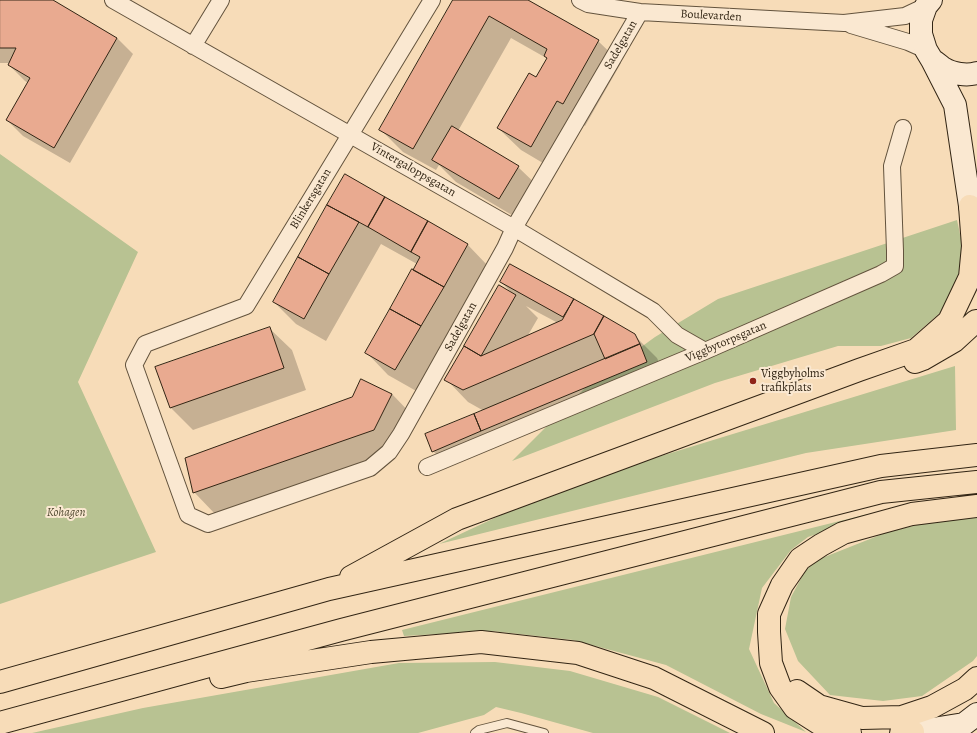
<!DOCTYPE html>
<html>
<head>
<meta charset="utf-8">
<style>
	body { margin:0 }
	canvas { display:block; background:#f7dcb8 }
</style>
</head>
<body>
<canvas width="977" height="733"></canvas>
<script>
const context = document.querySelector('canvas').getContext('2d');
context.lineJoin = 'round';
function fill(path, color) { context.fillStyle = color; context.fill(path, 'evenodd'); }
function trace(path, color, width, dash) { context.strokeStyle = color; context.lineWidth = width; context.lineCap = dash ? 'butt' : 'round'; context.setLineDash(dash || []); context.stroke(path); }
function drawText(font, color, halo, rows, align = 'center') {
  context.font = font + ' Alegreya,serif'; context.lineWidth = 4; context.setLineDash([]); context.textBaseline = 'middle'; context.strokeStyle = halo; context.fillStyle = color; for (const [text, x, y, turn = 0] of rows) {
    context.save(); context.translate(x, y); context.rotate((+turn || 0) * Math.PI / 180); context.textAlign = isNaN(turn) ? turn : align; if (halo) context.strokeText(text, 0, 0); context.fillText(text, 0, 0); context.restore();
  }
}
const green = new Path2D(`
	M0,154L138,252L78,382L156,552L0,604Z
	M957,220L963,248L958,280L941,312L911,338L881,346H838L715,383L512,461L586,387L655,337L718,299Z
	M955,366L956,430L806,453L439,544L563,486Z
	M977,510V656L973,661L922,696L883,701L830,695L798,661L785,629L791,597L805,571L817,560L885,533Z
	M868,514L867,517L808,537L791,550L762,588L749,649L774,703L806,732L761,714L666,665L573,640L492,631L404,636L402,630Z
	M495,662L570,671L658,697L730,733H593L521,713L496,707L484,715L418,733H32L143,708L399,663Z`);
const shadow = new Path2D(`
	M0,0H51L117,38L133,54L70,163L23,136L7,120L28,83L25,81L9,65L10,63H0Z
	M454,0H526L598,41L621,63L585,126L580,122L553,169L521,150L498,128L537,79L548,59L511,38L458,131L518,167L541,189L522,221L456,182L439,165L436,170L403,152L380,129Z
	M345,176L467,244L489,267L418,392L388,375L366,352L417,264L381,244L326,341L296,324L274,302Z
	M510,265L634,335L657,358L661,367L437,455L433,451L484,411L468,402L446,379L512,293L501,282ZM526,306L558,323L527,337L538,318Z
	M269,328L292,350L306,390L193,430L171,408Z
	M362,380L392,394L414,417L396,452L216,515L194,492L352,398Z`);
const building = new Path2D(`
	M0,0H53L117,38L54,148L6,120L30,78L8,65L16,48H0Z
	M453,0H528L599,40L563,104L557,101L531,147L497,128L529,73L536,77L547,58L544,56L547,49L489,16L413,149L379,130Z
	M452,126L519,166L499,199L432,160Z
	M345,174L385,197L368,227L327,205Z
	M385,197L428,221L411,252L368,227Z
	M327,205L359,222L329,274L298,257Z
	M428,221L468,244L444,287L413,270L420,257L411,252Z
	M298,257L329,274L304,319L273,302Z
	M510,264L574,299L563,317L500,282Z
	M412,269L444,287L421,326L390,309Z
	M499,285L516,295L481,356L464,346Z
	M574,299L604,316L594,334L463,390L444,380L464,346L481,356L562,320Z
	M390,309L421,326L395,370L365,353Z
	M604,316L635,334L640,344L605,359L594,334Z
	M270,327L284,368L170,408L155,367Z
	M640,344L647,362L481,431L474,414Z
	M361,379L392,394L374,430L193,493L185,458L352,397Z
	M474,414L481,431L432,452L425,434Z`);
const lane = new Path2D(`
	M475,733L479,730L507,723L544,733`);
const street = new Path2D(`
	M113,0L514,228L653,311L677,335L705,351
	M432,0L246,306L145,344L134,365L188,515L208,524L370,468L389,452L401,434L505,248L514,228L640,12
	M580,0L588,4L640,12L844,23L905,16L926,6
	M851,25L908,42L926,50
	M193,46L221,0
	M427,467L705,351L881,274L895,266V251L892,166L903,128`);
const secondary = new Path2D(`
	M931,0L926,6L921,20V34L926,50L932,60L955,105L970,206L975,224
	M932,60C936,62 939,65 943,68C952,74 967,76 977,73
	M939,728L964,724L977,714
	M912,733C920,730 937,727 946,729C949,730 952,732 955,733`);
const highway = new Path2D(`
	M915,362L923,359L954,341L976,321
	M351,577L457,519L859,370L916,350L949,321L970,277L973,246L970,206
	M221,677L246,671L371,652L481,642L578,653L654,678L763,733
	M0,682L329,589L881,466L977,455
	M797,691L819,706L862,718L902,717L932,707L965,689L977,678
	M0,723L341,630L881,492L977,482
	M850,733L828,729L795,708L780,687L771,663L769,632V614L782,585L800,559L821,545L843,533L912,514L977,506
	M901,733L913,732`);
const markers = [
	[753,381,4,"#8f2418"]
];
const streetNames = [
	["Boulevarden",711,16,3],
	["Sadelgatan",621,45,-60],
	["Vintergaloppsgatan",413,170,30],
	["Blinkersgatan",311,199,-59],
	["Sadelgatan",461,327,-61],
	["Viggbytorpsgatan",726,342,-23]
];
const poiNames = [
	["Viggbyholms",761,374],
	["trafikplats",761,388]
];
const parkNames = [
	["Kohagen",66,513]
];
fill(green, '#b8c292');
fill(shadow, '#0003');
fill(building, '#e9aa90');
trace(building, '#322514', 1);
trace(lane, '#63533d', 10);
trace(street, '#63533d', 18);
trace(secondary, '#322514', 24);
trace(highway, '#322514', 24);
trace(lane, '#fae8d1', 8);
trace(street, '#fae8d1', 16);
trace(secondary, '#fae8d1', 22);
trace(highway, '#f7dcb8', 22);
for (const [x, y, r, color] of markers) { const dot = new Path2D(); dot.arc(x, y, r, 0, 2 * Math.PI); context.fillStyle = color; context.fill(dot); trace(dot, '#fae8d1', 1.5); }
drawText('12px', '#322514', '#fae8d1', streetNames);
drawText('12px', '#322514', '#fae8d1', poiNames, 'left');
drawText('italic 12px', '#544c34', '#fae8d1', parkNames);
</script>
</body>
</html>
